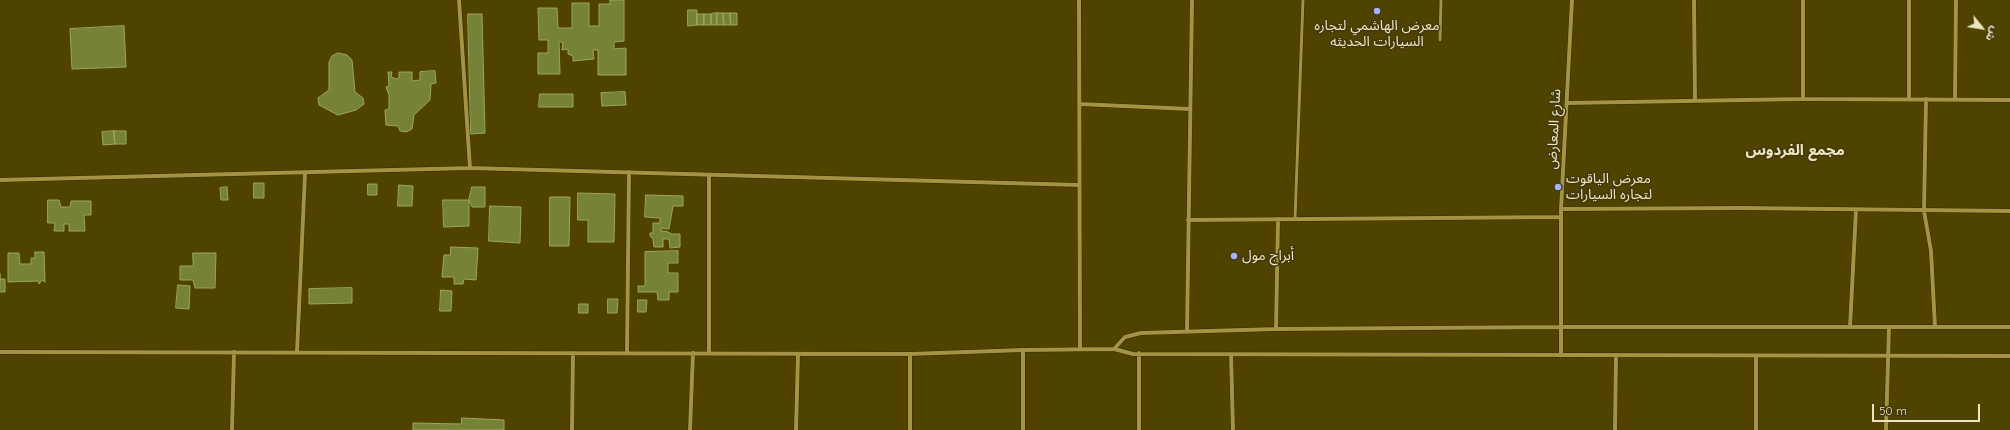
<!DOCTYPE html>
<html>
<head>
<meta charset="utf-8">
<style>
	body { margin:0 }
	#map { position:relative; width:2010px; height:430px; overflow:hidden; background:#504300; font-family:Quicksand,"Noto Sans Arabic",sans-serif }
	canvas { display:block }
	.north { position:absolute; left:1962px; top:8px; width:40px; height:40px; -webkit-text-stroke:3px #42390e; paint-order:stroke; rotate:120deg; font-size:11px; font-weight:700; line-height:16px; text-align:center; color:#ede5bf }
	.north::after { content:''; display:block; margin:auto; width:14px; height:18px; background:#ede5bf; clip-path:polygon(50% 0,100% 100%,50% 72%,0 100%) }
	.scale { position:absolute; left:1872px; top:404px; width:108px; height:18px; box-sizing:border-box; border:2px solid #ede5bf; border-top:0; padding-left:5px; font-size:12px; line-height:14px; white-space:nowrap; color:#ede5bf; -webkit-text-stroke:3px #42390e; paint-order:stroke }
</style>
</head>
<body>
<div id="map">
<canvas width="2010" height="430"></canvas>
<div class="north">ش</div>
<div class="scale">50 m</div>
</div>
<script>
const context = document.querySelector('canvas').getContext('2d');
context.lineJoin = 'round';
function fill(path, color) { context.fillStyle = color; context.fill(path, 'evenodd'); }
function trace(path, color, width, dash) { context.strokeStyle = color; context.lineWidth = width; context.lineCap = dash ? 'butt' : 'round'; context.setLineDash(dash || []); context.stroke(path); }
function drawText(font, color, halo, rows, align = 'center') {
  context.font = font + ' Quicksand,"Noto Sans Arabic",sans-serif'; context.lineWidth = 3; context.setLineDash([]); context.textBaseline = 'middle'; context.strokeStyle = halo; context.fillStyle = color; for (const [text, x, y, turn = 0] of rows) {
    context.save(); context.translate(x, y); context.rotate((+turn || 0) * Math.PI / 180); context.textAlign = isNaN(turn) ? turn : align; if (halo) context.strokeText(text, 0, 0); context.fillText(text, 0, 0); context.restore();
  }
}
const building = new Path2D(`
	M610,0H624V41L614,42V49L626,48V75H598V50H593L594,59L573,61V56L568,54V49L562,50L563,43L559,41L560,74H538V53H548V40H539L538,8H557L558,28H572V3H589V26H599V4H610Z
	M688,10H697V25L688,26Z
	M717,13H723L724,25H717Z
	M717,13V25H711V14Z
	M723,13H730L731,25H724Z
	M730,13H737V25H731Z
	M468,14H482L485,133L471,134Z
	M697,14H704V25H697Z
	M704,14H711V25H704Z
	M124,26L126,67L72,69L70,29Z
	M338,53L347,55L352,60L355,92L363,98L364,104L356,110L338,115L319,105L318,98L329,90V62L332,56Z
	M435,71L436,83L431,84L430,100L414,115L412,129L406,132L400,131L398,126L386,125L385,110L389,109V95L386,87L389,86L388,72H392L391,77L397,79L399,78V72H412V81L420,80V72Z
	M625,92L626,105L602,106L601,93Z
	M540,94H573V107H539Z
	M114,131H126V144H115Z
	M114,131L115,144L103,145L102,132Z
	M254,183H264V198H254Z
	M368,184H377V195H368Z
	M399,185L413,186L412,206H398Z
	M227,187L228,200H221L220,188Z
	M472,187H485V207H472L469,200Z
	M578,193L615,194L614,242H588V220H578Z
	M646,195L683,196V206H673L669,229L661,228V231H666L672,234H680V247L670,248L669,239H663V247H654L653,239L650,236V233H653V223H660V218L645,217Z
	M550,197H570L569,246H550Z
	M48,200H59L61,207H70L71,201H91V215H84L85,231H69V224H64V231H54L55,223H48Z
	M443,200H469V226L444,227Z
	M490,206L521,207L520,243L489,241Z
	M451,247L478,248L476,280L464,279L463,284H454V277H442L444,255H450Z
	M678,251V263H668V273H678V292H669V300H658L657,292H638V286H645V252Z
	M35,252H44L45,282L42,280L39,284L38,281L8,282V253H19L20,264H31V258H35Z
	M193,253H216L215,288H195L193,280H180V266H193Z
	M0,274V279H5V292H0Z
	M178,285L190,286L189,309L176,308Z
	M352,288V303L309,304V289Z
	M441,290L452,291L451,311H440Z
	M608,299H618L617,313H608Z
	M638,300H647L646,312H638Z
	M579,304H588V313H579Z
	M462,418L504,420V430H413V423L461,424Z`);
const service = new Path2D(`
	M1440,40L1441,0
	M1295,219L1303,0`);
const minor = new Path2D(`
	M459,0L470,168L1079,185
	M1079,0L1080,349
	M1694,0L1695,101
	M1909,0V99
	M1803,99V0
	M1926,99L1924,211L1931,251L1935,327
	M1955,99L1956,0
	M1567,103L1803,99L2010,100
	M1079,104L1190,109
	M0,180L470,168
	M1561,209L1741,208L2010,211
	M1188,220L1561,217
	M1850,327L1856,210
	M1276,329L1278,219
	M1187,332L1192,0
	M1114,349L1125,337L1141,333L1276,329L1560,327H2010
	M1023,350V430
	M0,352L910,354L1023,350L1114,349L1133,354L2010,356
	M297,352L305,174
	M627,353L629,172
	M709,353V175
	M1231,354L1233,430
	M1561,355V209L1572,0
	M232,430L234,352
	M572,430L573,353
	M690,430L693,353
	M796,430L798,354
	M910,430V354
	M1139,430V353
	M1615,430L1616,355
	M1756,430V356
	M1886,430L1889,327`);
const markers = [
	[1377,11,4,"#a6b1fc"],
	[1558,187,4,"#a6b1fc"],
	[1234,256,4,"#a6b1fc"]
];
const poiNames = [
	["معرض الهاشمي لتجاره",1377,26,"center"],
	["السيارات الحديثه",1377,42,"center"],
	["معرض الياقوت",1566,179],
	["لتجاره السيارات",1566,195],
	["أبراج مول",1242,256]
];
const streetNames = [
	["شارع المعارض",1554,129,-87]
];
const neighbourhoodNames = [
	["مجمع الفردوس",1795,150]
];
fill(building, '#768237');
trace(building, '#9aa75c', 1);
trace(service, '#322900', 4);
trace(minor, '#322900', 5);
trace(service, '#a49344', 3);
trace(minor, '#a49344', 4);
for (const [x, y, r, color] of markers) { const dot = new Path2D(); dot.arc(x, y, r, 0, 2 * Math.PI); context.fillStyle = color; context.fill(dot); trace(dot, '#42390e', 1.5); }
drawText('14px', '#ede5bf', '#42390e', poiNames, 'left');
drawText('14px', '#ede5bf', '#42390e', streetNames);
drawText('bold 15px', '#ede5bf', '#42390e', neighbourhoodNames);
</script>
</body>
</html>
